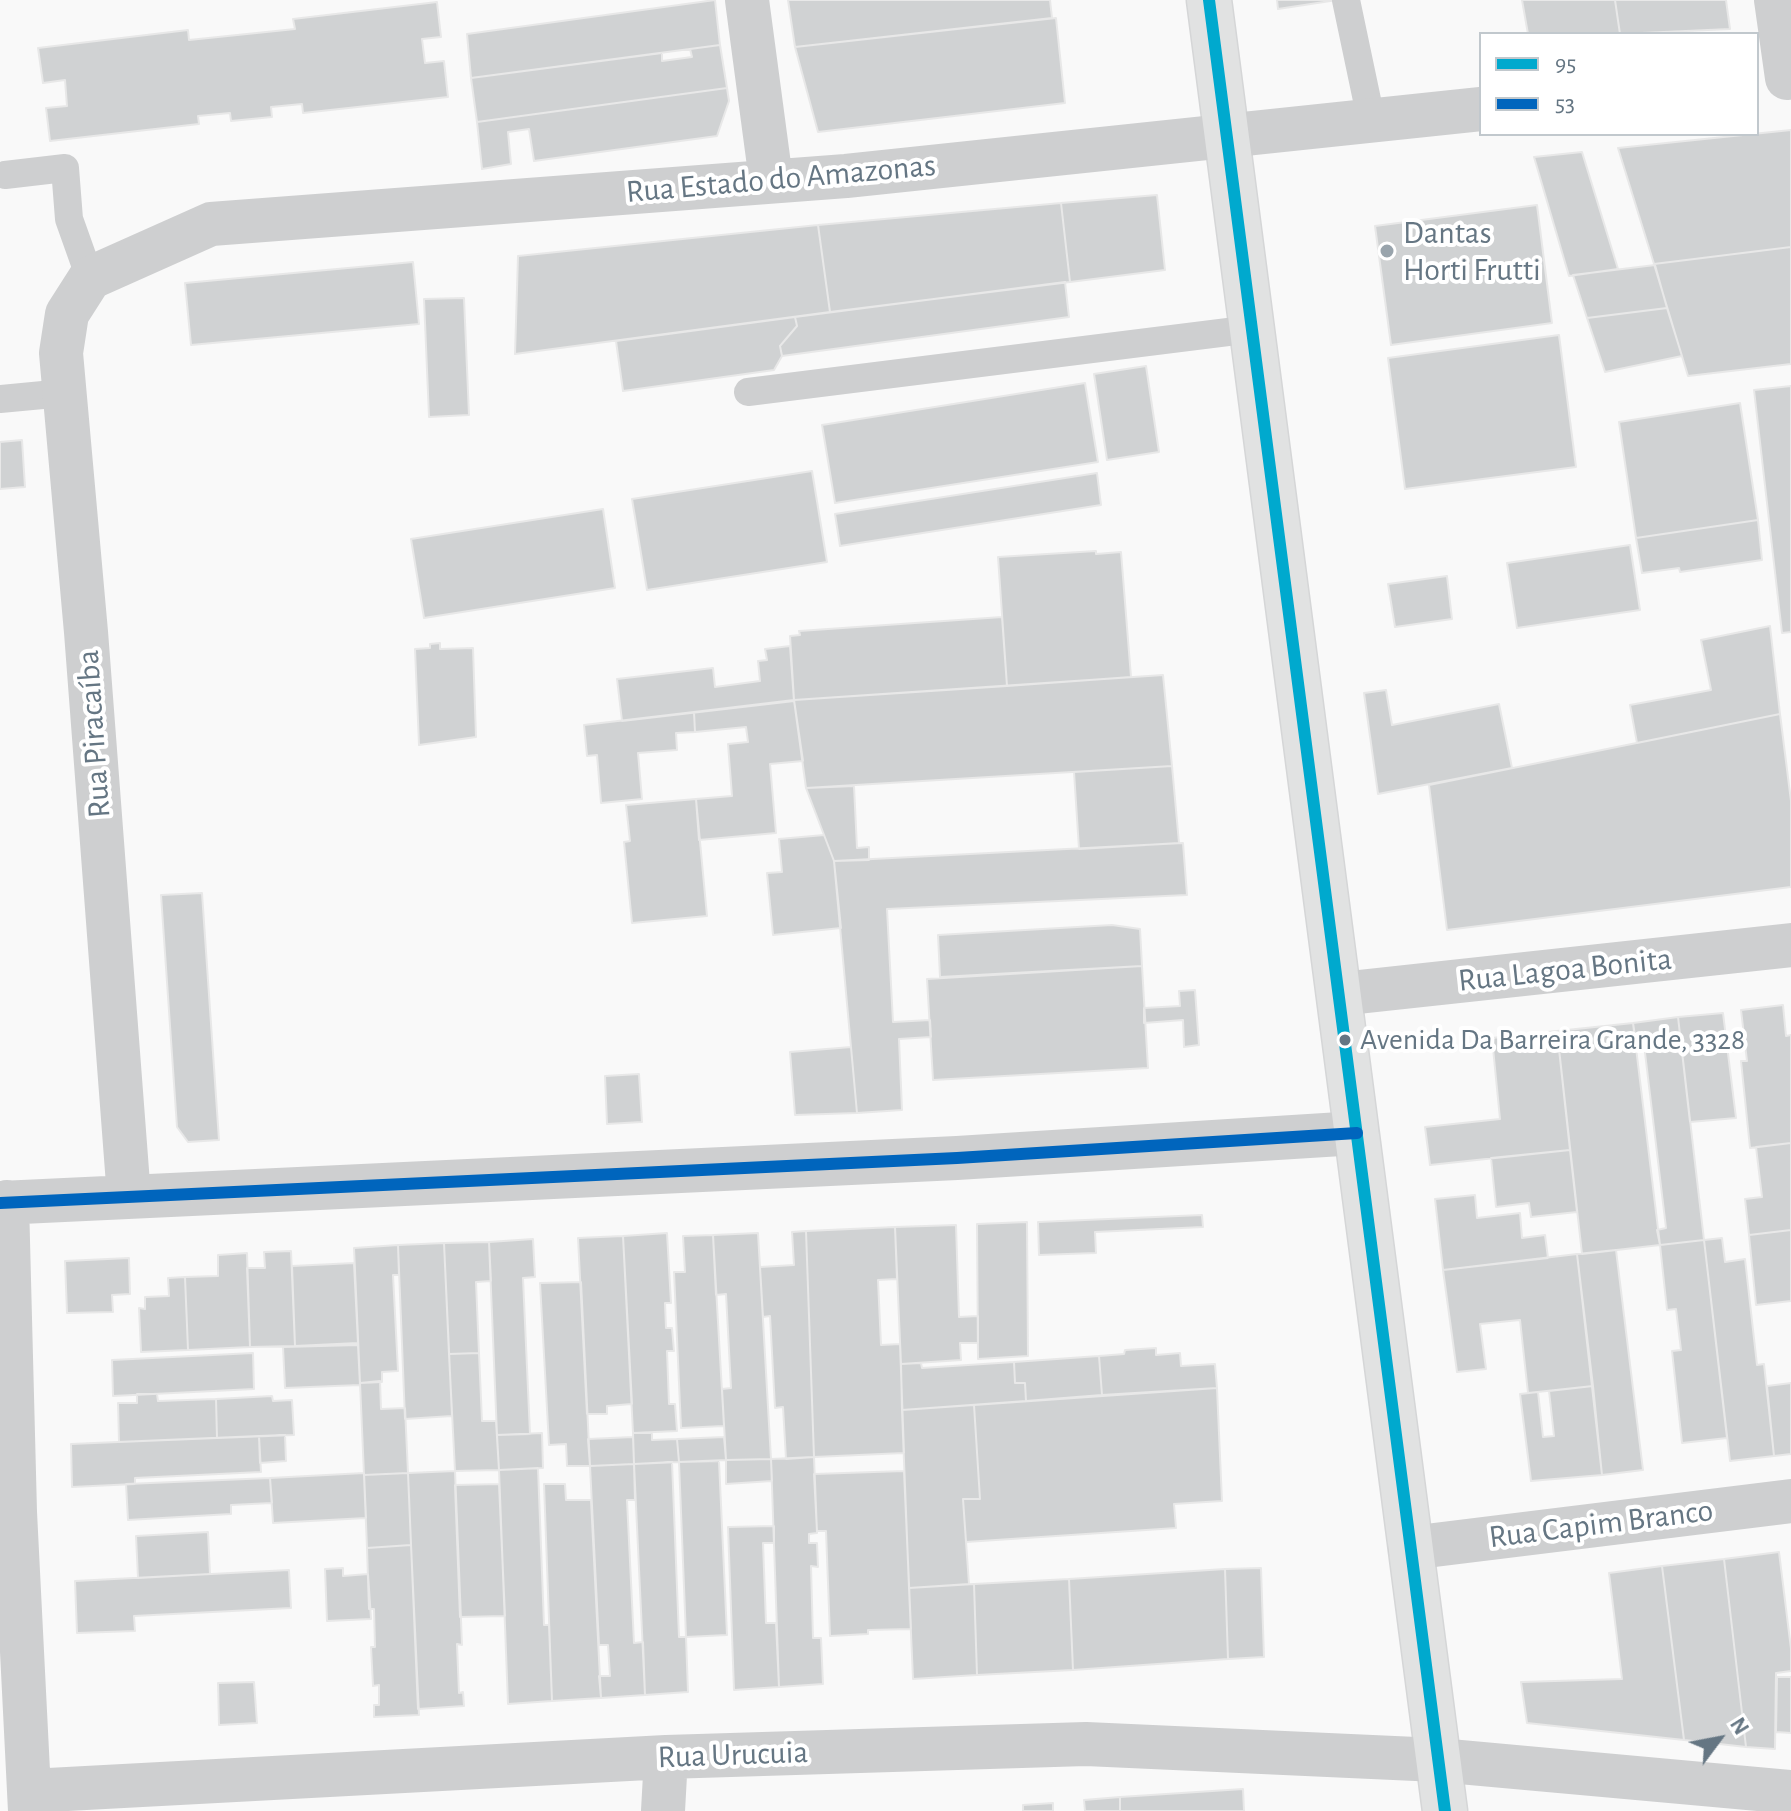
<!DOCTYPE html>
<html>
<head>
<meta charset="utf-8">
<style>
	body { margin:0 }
	#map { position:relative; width:1791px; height:1811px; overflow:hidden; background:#f9f9f9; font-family:"Alegreya Sans",sans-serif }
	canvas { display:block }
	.legend { position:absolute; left:1479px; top:32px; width:280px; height:104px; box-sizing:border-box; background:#fff; border:2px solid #c1c8cd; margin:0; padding:10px 14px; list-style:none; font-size:24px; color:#657683 }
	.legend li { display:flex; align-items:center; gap:16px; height:40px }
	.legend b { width:40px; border:2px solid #c1c8cd }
	.north { position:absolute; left:1679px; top:1699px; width:80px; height:80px; -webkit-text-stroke:6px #fff; paint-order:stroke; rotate:58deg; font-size:22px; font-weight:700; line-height:32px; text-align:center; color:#657683 }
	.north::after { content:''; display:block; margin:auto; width:28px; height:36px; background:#657683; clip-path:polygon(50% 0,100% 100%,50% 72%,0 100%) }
</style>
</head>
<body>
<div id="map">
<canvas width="1791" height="1811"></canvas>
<ul class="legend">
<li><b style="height:10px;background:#00a9ce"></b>95</li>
<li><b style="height:10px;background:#0065bd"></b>53</li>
</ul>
<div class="north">N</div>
</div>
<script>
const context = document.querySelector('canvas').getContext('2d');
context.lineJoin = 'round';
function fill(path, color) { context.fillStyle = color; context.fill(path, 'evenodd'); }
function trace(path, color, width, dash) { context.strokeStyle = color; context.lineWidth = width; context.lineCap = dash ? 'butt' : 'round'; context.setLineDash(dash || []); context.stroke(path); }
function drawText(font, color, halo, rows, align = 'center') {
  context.font = font + ' "Alegreya Sans",sans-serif'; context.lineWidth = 8; context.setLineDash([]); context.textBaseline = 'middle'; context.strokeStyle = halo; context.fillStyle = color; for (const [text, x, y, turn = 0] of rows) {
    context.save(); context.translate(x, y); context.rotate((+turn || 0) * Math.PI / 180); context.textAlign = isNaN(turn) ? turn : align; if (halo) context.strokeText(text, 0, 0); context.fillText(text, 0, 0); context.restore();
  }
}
const building = new Path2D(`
	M715,0L720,45L471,78L467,34Z
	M788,0H1050L1052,18L795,47Z
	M1277,0H1337L1278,9Z
	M1522,0H1615L1620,34H1528Z
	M1615,0H1726L1730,29L1620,34Z
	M437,2L441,37L422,39L425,63L444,61L448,97L303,113L302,104L271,107L272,117L231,121L230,113L198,116L199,124L50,141L46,108L67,106L65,80L43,83L38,48L188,30L189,40L295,29L293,19Z
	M1056,18L1065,103L818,132L795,47Z
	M720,45L727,88L477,122L471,78L662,53V61L692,57L690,49Z
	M727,88L729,101L717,136L534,161L529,129L508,132L511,164L482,169L477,122Z
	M1791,130V247L1654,264L1618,148Z
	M1582,152L1618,269L1569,276L1534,157Z
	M1157,195L1165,270L1070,282L1061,203Z
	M1061,203L1070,282L830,312L818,225Z
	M1537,205L1552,323L1391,345L1375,226Z
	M818,225L830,312L515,354L518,256Z
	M1791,247V364L1688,376L1654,264Z
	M413,262L419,324L191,345L185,283Z
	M1655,265L1667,308L1587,318L1573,275Z
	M1065,282L1069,317L782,356L780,346L797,326L795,317Z
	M464,298L469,415L429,417L424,299Z
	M1667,308L1682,356L1605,372L1587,318Z
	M795,317L797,326L780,346L782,356L774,370L623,391L616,341Z
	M1559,335L1576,467L1405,489L1388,358Z
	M1146,366L1159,452L1107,460L1094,374Z
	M1085,383L1098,462L835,503L822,425Z
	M1791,386V632L1782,633L1754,390Z
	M1740,403L1758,520L1636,538L1619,422Z
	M22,440L25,487L0,489V442Z
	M812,471L827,562L647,590L632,499Z
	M1097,473L1101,505L840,546L835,514Z
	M603,509L615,588L424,618L411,539Z
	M1758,520L1762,560L1680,572L1679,568L1642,573L1636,538Z
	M1630,545L1640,610L1517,628L1507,563Z
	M1096,551V554L1121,552L1131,677L1007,686L998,557Z
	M1447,576L1452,619L1395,627L1388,584Z
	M1002,617L1007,686L794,700L790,636L800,635L799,631Z
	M1770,626L1780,714L1637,743L1630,705L1711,690L1701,640Z
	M440,643V649L473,648L476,737L419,745L415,649L430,648V644Z
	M790,646L794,701L622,721L617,679L713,668L715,687L760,681L758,661L767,660L765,649Z
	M1163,675L1172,766L806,788L794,700Z
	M1386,690L1392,725L1499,704L1512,768L1378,794L1364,693Z
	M794,700L803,761L770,764L776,833L699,840L696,799L732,796L728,744L748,742L746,727L695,732L694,712Z
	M694,712L695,732L676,733L677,750L638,753L642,799L601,803L597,755L587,756L584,725Z
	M1780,714L1791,801V887L1447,930L1429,785Z
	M1172,766L1179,843L1079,849L1074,772Z
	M854,786L857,848L869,847V860L834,861L806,788Z
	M696,799L707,916L632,923L624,842L630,841L626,805Z
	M824,835L834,861L841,928L773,935L767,873L782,872L779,839Z
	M1183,843L1187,895L887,909L893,1022L930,1020L931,1037L899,1039L902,1110L857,1113L834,861Z
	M202,893L219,1140L188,1142L177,1127L161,895Z
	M1112,925L1140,929L1142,966L940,977L938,935Z
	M1142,966L1148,1068L933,1080L927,979Z
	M1195,990L1199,1045L1184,1047L1183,1020L1144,1023V1008L1180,1006L1179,991Z
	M1783,1005L1786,1036L1791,1035V1143L1750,1148L1741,1061H1747L1741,1010Z
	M1723,1013L1736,1118L1690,1122L1678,1017Z
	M1678,1017L1704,1240L1660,1245L1657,1230L1666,1228L1643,1036H1635L1633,1023Z
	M1633,1023L1660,1245L1582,1254L1557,1031Z
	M1557,1031L1570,1150L1430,1165L1425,1127L1500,1119L1492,1038Z
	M851,1047L857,1113L795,1115L790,1052Z
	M639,1074L642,1122L607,1124L605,1076Z
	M1791,1143V1230L1749,1235L1745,1199L1762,1197L1756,1147Z
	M1570,1150L1577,1212L1531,1217L1529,1203L1496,1207L1491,1158Z
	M1475,1195L1477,1218L1520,1213L1522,1238L1545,1235L1548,1258L1443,1270L1435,1199Z
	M1202,1215L1203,1227L1095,1232L1096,1253L1039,1255L1038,1222Z
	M1027,1222L1028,1356L978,1359L977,1224Z
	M956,1225L959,1317L978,1316V1343H960L961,1360L901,1364L895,1227Z
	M895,1227L897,1279L878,1280L881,1345L900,1344L904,1453L814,1457L806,1231Z
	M1791,1230V1301L1756,1305L1749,1235Z
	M806,1231L814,1457L786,1459L783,1407L775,1408L770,1316L763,1317L760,1267L794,1265L792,1232Z
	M667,1233L671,1303H665L666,1328H672L674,1351H667L669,1404H675L677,1431L633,1433L623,1236Z
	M758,1233L771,1459L726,1460L722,1389L731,1388L726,1294L716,1295L713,1235Z
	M713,1235L724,1426L681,1428L674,1272H685L683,1236Z
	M623,1236L632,1404L607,1406V1414H587L578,1238Z
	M1722,1238L1725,1262L1745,1259L1757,1365L1764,1364L1774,1456L1730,1461L1704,1240Z
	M533,1239L535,1277L523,1278L530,1434L497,1435L489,1242Z
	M1704,1240L1727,1438L1682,1443L1672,1351L1681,1350L1676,1309L1667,1310L1660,1245Z
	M489,1242L491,1281L476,1282L479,1353L449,1354L444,1243Z
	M444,1243L452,1416L405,1419L398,1245Z
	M398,1245L399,1275H393L398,1371L382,1372V1382L360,1383L354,1248Z
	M1616,1250L1643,1470L1602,1475L1577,1254Z
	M291,1251L295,1346L250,1347L247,1268H265L264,1252Z
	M247,1253L250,1347L188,1350L185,1277L218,1276V1255Z
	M1577,1254L1593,1386L1528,1393L1520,1320L1480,1324L1486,1369L1457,1372L1443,1270Z
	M129,1258L130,1294L112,1295L113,1312L67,1313L65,1261Z
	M354,1263L358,1343L295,1346L292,1266Z
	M185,1277L188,1350L141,1352L139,1308L145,1309V1297L169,1296L168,1278Z
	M581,1282L590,1466H567L566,1444L549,1445L540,1283Z
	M358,1345L360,1385L285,1388L283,1347Z
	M1156,1348V1355L1180,1353L1181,1366L1215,1364L1217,1388L1102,1395L1099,1356L1124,1354L1125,1350Z
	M253,1353L254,1389L113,1396L112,1360Z
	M479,1353L482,1421H496L499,1470L455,1471L449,1354Z
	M1099,1356L1102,1395L1026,1401L1025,1383H1015L1014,1362Z
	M1014,1362L1015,1383H1025L1026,1401L902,1410L901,1364L921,1363L922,1368Z
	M380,1381L381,1409L405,1408L408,1473L364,1475L360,1383Z
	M1791,1383V1454L1774,1456L1767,1386Z
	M1593,1386L1602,1475L1531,1481L1520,1394L1538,1392L1543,1437L1554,1436L1549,1391Z
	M1217,1388L1222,1501L1174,1504L1176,1528L966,1542L963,1499H980L974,1405Z
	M137,1394H157L158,1401L216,1399L217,1438L119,1442L118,1403H137Z
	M272,1396L273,1401L292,1400L294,1435L217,1438L216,1399Z
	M974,1405L980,1499H963L969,1584L909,1588L902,1410Z
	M542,1433L543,1468L499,1470L497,1435Z
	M633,1433H652V1440L677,1439L679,1462L634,1464Z
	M285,1435L286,1461L260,1463L259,1436Z
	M259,1436L261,1472L135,1478V1484L72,1487L71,1444Z
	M633,1437L634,1464L590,1466L588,1439Z
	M724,1437L726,1460L679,1462L677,1439Z
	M814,1457L817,1533L809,1534V1543H817L818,1567L811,1566L813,1638H821L823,1684L779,1687L771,1459Z
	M771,1459L772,1481L726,1484V1460Z
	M719,1461L727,1635L686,1637L679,1462Z
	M672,1462L679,1637H686L688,1692L645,1695L634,1464Z
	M634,1464L635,1500H627L634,1643L643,1642L645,1695L601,1698L599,1676H610L608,1645H599L590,1466Z
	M538,1468L544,1625H549L552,1701L508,1704L499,1470Z
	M455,1471L462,1645L457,1644L459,1693L463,1692L464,1706L418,1709L408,1473Z
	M904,1471L911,1629L868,1630V1634L830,1636L826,1531H817L814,1474Z
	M364,1473L366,1518L273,1523L270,1478Z
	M408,1473L411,1545L367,1548L364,1475Z
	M270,1478L272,1503L231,1505V1514L128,1520L126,1484Z
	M499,1484L505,1616L460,1617L455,1485Z
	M544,1484H565L566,1500H591L601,1698L552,1701Z
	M774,1526V1543H763L766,1623H776L779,1687L734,1690L728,1527Z
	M208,1532L210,1574L138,1578L136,1536Z
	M411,1545L419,1715L374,1717V1705H379V1685L373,1686L371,1647H375L374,1609H369L367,1548Z
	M1779,1552L1791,1649V1671L1776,1673L1775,1749L1746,1747L1724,1559Z
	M1724,1559L1746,1747L1684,1740L1662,1566Z
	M1662,1566L1684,1740L1527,1723L1521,1682L1622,1679L1609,1573Z
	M343,1568V1576L368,1574L371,1619L327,1621L325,1569Z
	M1261,1568L1264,1657L1228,1659L1225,1569Z
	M1225,1569L1228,1659L1073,1670L1069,1579Z
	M289,1570L291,1608L134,1616L135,1631L77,1633L75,1581Z
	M1069,1579L1073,1670L977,1675L974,1584Z
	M974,1584L977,1675L913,1679L909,1588Z
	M1777,1677H1791V1733L1776,1732Z
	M254,1682L257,1723L219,1725L218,1683Z
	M1243,1789L1244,1811H1120V1797Z
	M1120,1797V1811H1085L1084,1800Z
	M1053,1803V1811H1023V1805Z`);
const lane = new Path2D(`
	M1346,0L1371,119
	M5,175L65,168L69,219L90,278
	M748,392L1252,329
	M0,399L64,393`);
const street = new Path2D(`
	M747,0L771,180
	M1776,0L1787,78
	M1340,994L1791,945
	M129,1197L86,632L61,353L67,314L90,278L211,224L846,176L1481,109
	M7,1202L15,1512L30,1811
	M0,1203L957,1158L1357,1133
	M1410,1548L1791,1501
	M30,1791L666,1757L1086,1744L1438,1760L1791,1792
	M663,1811L666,1757`);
const secondary = new Path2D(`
	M1209,0L1445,1811`);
const bus1 = new Path2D(`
	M1209,0L1445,1811`);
const bus2 = new Path2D(`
	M0,1203L957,1158L1357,1133`);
const markers = [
	[1387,251,8,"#99a4ac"],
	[1345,1040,7,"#657683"]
];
const busNames = [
	["Avenida Da Barreira Grande, 3328",1360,1040]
];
const streetNames = [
	["Rua Estado do Amazonas",781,179,-5],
	["Rua Piracaíba",94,734,-94],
	["Rua Lagoa Bonita",1565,970,-6],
	["Rua Capim Branco",1601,1524,-7],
	["Rua Urucuia",733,1755,-2]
];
const poiNames = [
	["Dantas",1403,233],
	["Horti Frutti",1403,270]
];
fill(building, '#d0d2d3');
trace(building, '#e8e8e8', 2);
trace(secondary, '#d5d6d7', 47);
trace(lane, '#cecfd0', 28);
trace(street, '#cecfd0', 44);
trace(secondary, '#e1e2e2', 44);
trace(bus1, '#00a9ce', 12);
trace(bus2, '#0065bd', 12);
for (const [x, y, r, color] of markers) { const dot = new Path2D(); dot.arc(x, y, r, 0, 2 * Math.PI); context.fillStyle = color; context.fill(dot); trace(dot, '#fff', 3); }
drawText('30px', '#657683', '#fff', busNames, 'left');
drawText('32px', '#657683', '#fff', streetNames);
drawText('32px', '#657683', '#fff', poiNames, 'left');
</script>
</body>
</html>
